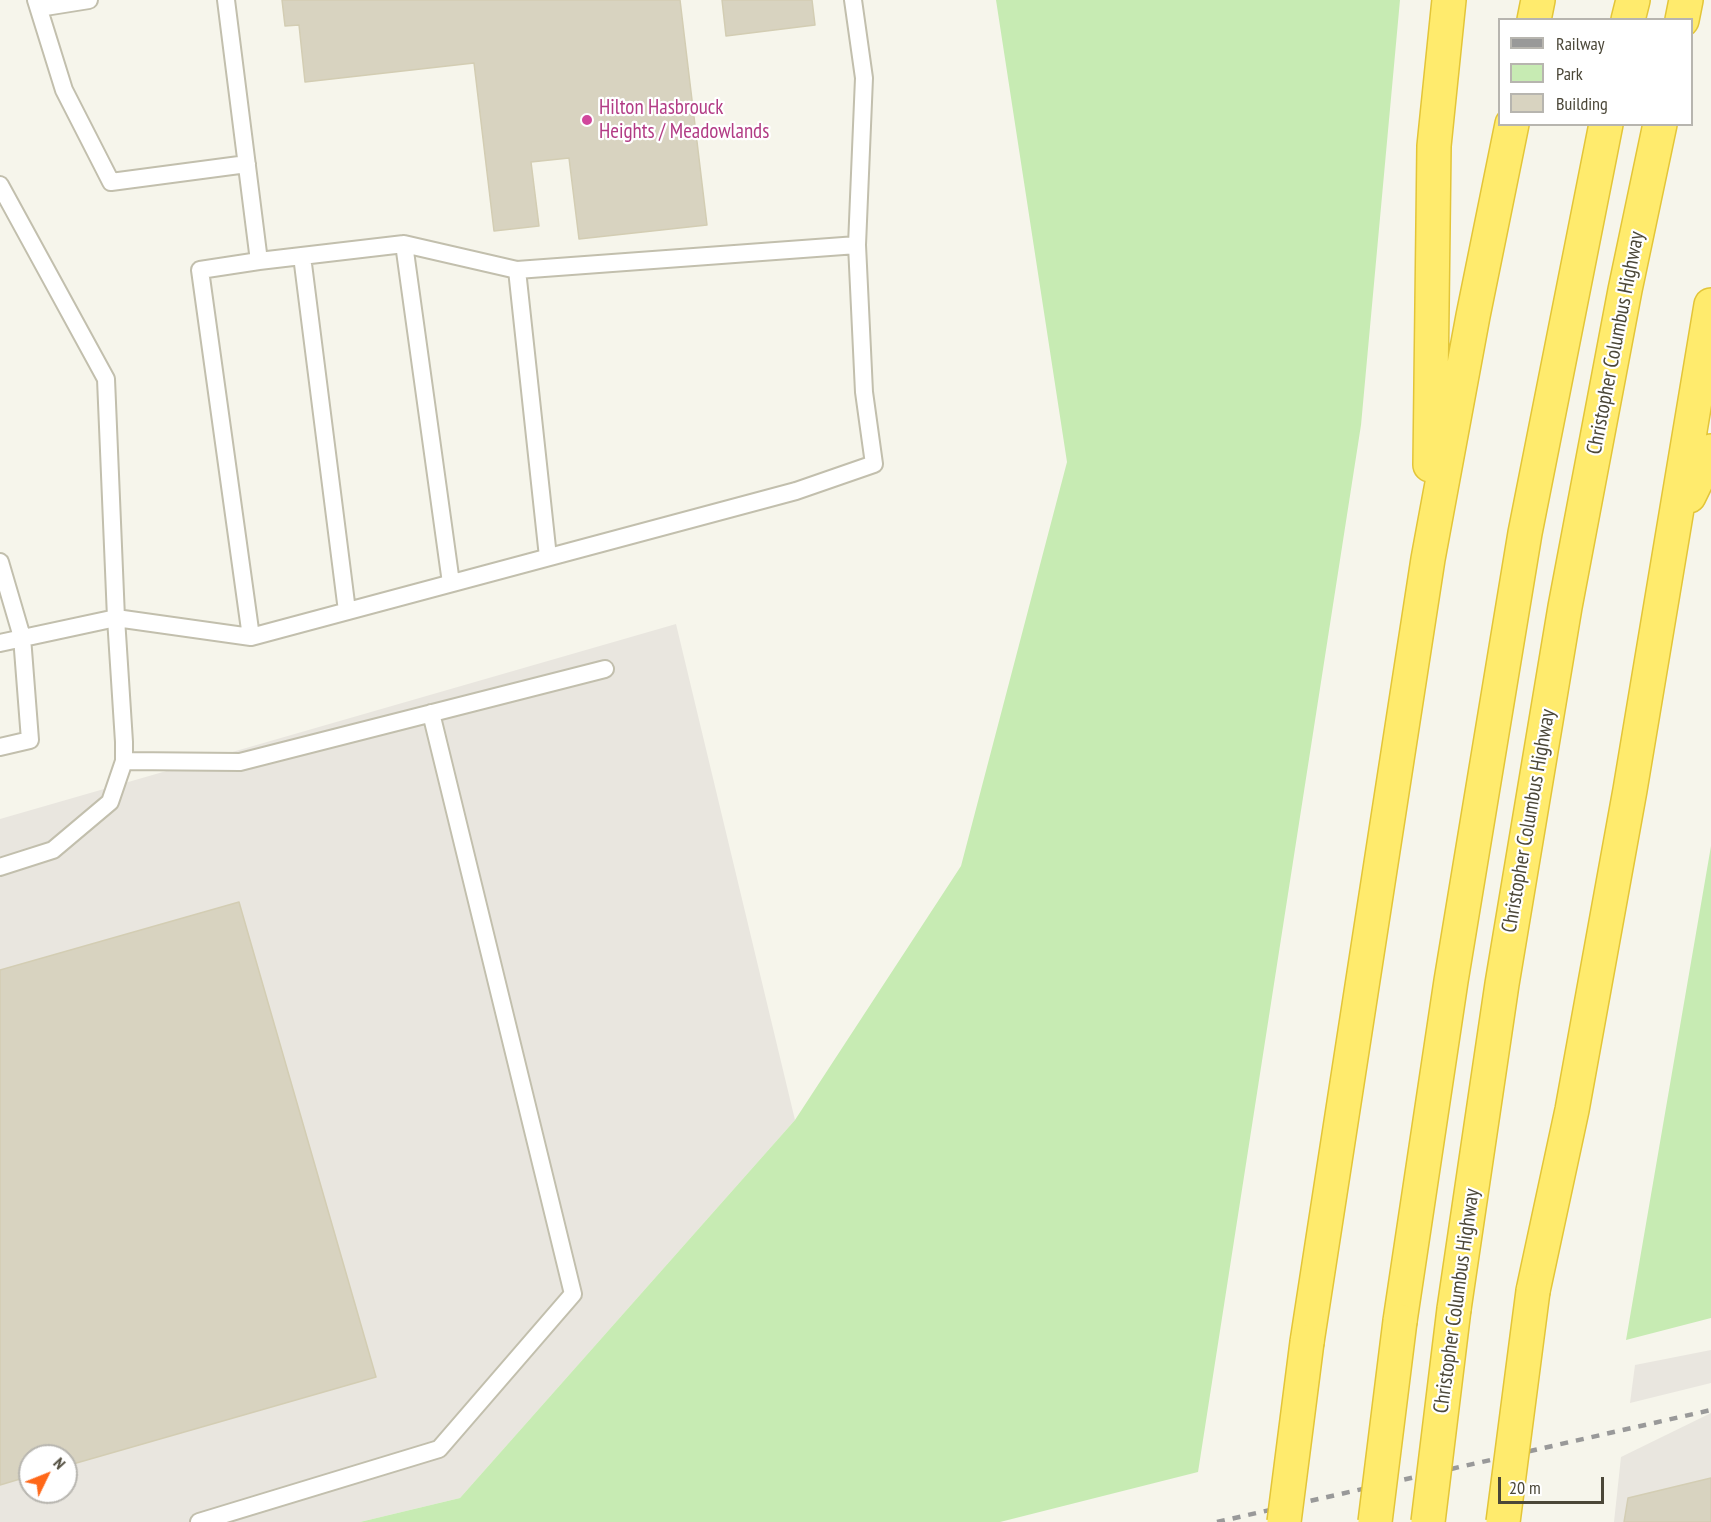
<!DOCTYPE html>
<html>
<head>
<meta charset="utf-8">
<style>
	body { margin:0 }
	#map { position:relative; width:1711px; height:1522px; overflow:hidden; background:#f6f5eb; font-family:"PT Sans Narrow",sans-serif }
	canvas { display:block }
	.legend { position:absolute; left:1498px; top:18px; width:195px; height:108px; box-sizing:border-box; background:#fff; border:2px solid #b7b5af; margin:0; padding:8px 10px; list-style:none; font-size:18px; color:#4b4738 }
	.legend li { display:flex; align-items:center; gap:12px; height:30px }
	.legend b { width:30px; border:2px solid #b7b5af }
	.north { position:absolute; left:18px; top:1444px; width:60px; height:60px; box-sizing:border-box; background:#fff; border:2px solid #b7b5af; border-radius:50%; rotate:47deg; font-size:16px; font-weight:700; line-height:24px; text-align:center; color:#4b4738 }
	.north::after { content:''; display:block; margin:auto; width:21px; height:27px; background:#ff6819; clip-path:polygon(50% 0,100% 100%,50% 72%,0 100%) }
	.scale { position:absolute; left:1498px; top:1477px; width:106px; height:27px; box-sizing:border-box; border:3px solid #4b4738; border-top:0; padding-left:8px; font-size:18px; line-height:21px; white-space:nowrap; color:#4b4738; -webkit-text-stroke:4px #fff; paint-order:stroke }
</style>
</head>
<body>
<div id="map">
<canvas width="1711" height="1522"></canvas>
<ul class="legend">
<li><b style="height:8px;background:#999"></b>Railway</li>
<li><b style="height:16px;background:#c7ebb3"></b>Park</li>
<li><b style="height:16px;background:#d8d3c0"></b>Building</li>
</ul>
<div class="north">N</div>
<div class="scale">20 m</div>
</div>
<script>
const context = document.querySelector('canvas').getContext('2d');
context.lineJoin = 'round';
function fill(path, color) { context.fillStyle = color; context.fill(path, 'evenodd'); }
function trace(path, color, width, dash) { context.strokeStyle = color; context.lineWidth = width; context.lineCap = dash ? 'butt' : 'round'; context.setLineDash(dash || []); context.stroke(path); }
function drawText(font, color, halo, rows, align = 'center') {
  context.font = font + ' "PT Sans Narrow",sans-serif'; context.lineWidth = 4.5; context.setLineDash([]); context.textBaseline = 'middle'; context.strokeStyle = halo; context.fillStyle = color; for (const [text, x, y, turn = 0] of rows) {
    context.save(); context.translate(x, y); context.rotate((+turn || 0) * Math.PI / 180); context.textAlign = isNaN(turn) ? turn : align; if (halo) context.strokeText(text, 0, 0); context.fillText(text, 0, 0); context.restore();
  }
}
const industrial = new Path2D(`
	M676,624L795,1120L460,1498L360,1522H0V819ZM30,1456H66V1492H30Z
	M1711,1350V1383L1630,1403L1635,1365Z
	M1711,1413V1522H1614L1621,1457Z`);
const green = new Path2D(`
	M996,0H1400L1361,425L1198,1472L1000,1522H360L460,1498L795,1120L961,866L1067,462Z
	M1711,846V1318L1626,1340Z`);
const building = new Path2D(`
	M282,0H680L707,225L579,239L569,158L531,162L539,226L494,231L474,63L305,82L299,25L285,26Z
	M722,0H812L815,25L726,36Z
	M239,902L376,1377L66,1466V1456H30V1476L0,1485V970Z
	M1711,1478V1522H1624L1628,1498Z`);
const service = new Path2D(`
	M36,0L64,90L111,182L247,164
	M226,0L259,261
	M39,8L89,0
	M0,185L106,379L116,618L124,742V761L110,802L53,850L0,867
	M404,244L451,583
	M302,256L347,611
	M517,270L548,557
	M0,562L22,637L30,740L0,747
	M251,637L200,270L259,261L404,244L517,270L857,245
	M0,643L116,618L251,637L796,491L874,464L864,392L857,245L864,78L853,0
	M124,761L240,762L605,669
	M199,1522L439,1449L573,1294L431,713`);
const motorway = new Path2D(`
	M1534,20L1538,0
	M1628,20L1633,0
	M1682,20L1686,0
	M1430,465L1434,146L1449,0
	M1689,496L1711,451
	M1533,1291L1572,1110L1630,790L1711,305
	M1454,1309L1502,984L1565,607L1625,290L1660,124
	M1400,1321L1451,981L1525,533L1606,124
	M1307,1342L1428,559L1473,316L1512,124`);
const rail = new Path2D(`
	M1217,1522L1711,1410`);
const motorwayBridge = new Path2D(`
	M1284,1522L1307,1342
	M1375,1522L1400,1321
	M1428,1522L1454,1309
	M1503,1522L1533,1291`);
const markers = [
	[587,120,6,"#d1479c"]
];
const hotelNames = [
	["Hilton Hasbrouck",599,108],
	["Heights / Meadowlands",599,132]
];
const streetNames = [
	["Christopher Columbus Highway",1616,343,-79],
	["Christopher Columbus Highway",1529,821,-80],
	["Christopher Columbus Highway",1457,1301,-82]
];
fill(industrial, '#e9e6df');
fill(green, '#c7ebb3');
fill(building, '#d8d3c0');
trace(building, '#d3cdb3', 1.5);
trace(service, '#c2bfad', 20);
trace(motorway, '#e3c538', 36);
trace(service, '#fff', 16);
trace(motorway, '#ffeb6d', 33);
trace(rail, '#999', 4.5, [8, 8]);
trace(motorwayBridge, '#e3c538', 36, []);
trace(motorwayBridge, '#ffeb6d', 33);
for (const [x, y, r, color] of markers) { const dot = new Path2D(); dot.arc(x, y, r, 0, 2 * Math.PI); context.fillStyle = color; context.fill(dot); trace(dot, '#fff', 2); }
drawText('21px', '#b23c85', '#fff', hotelNames, 'left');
drawText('21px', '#4b4738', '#fff', streetNames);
</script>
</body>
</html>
